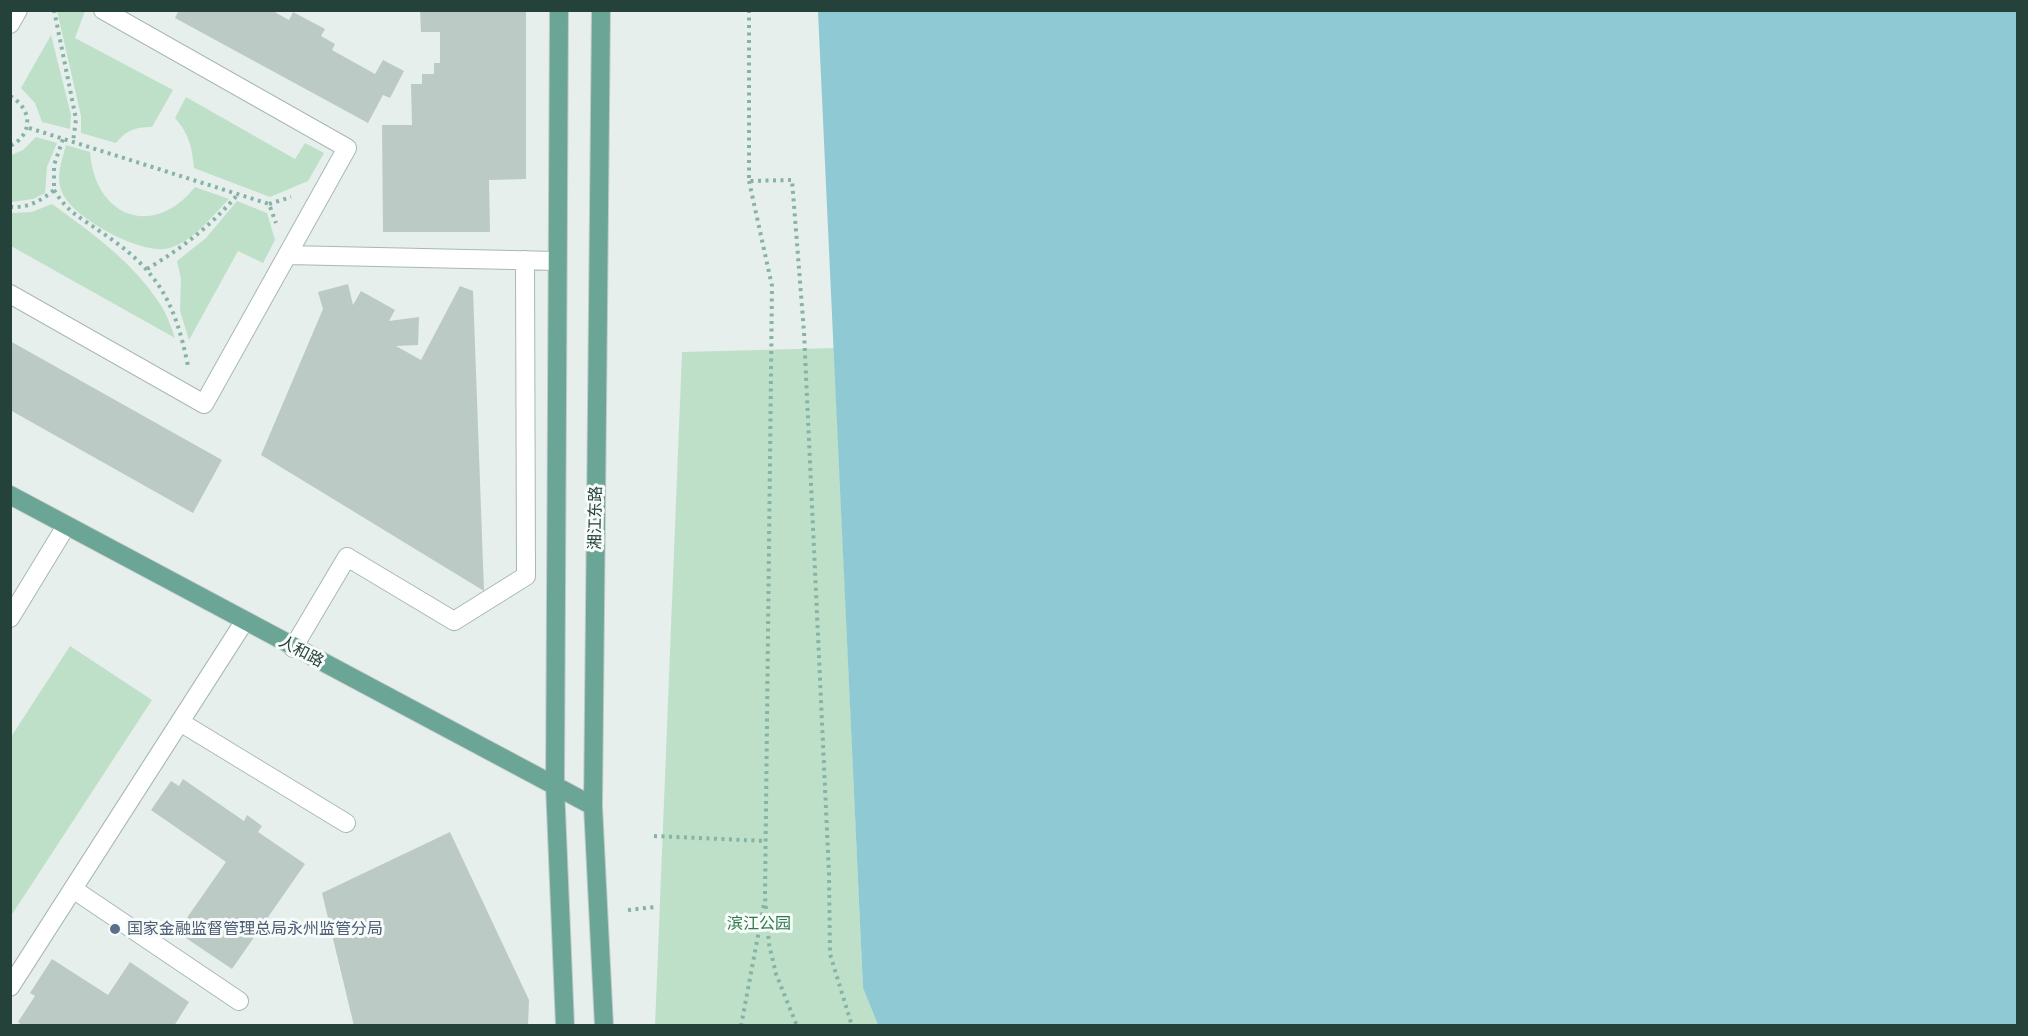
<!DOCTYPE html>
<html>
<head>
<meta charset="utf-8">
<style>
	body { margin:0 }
	#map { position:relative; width:2028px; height:1036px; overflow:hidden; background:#e6efeb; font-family:"Open Sans",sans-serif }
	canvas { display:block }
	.frame { position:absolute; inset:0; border:12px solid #24423a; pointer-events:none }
</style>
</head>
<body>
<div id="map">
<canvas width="2028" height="1036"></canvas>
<div class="frame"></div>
</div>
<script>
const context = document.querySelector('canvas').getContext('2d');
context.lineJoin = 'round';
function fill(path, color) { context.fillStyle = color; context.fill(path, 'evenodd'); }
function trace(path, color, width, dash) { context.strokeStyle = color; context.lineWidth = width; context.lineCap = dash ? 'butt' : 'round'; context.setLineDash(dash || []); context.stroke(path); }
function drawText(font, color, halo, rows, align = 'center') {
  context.font = font + ' "Open Sans","Noto Sans SC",sans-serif'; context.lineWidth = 6; context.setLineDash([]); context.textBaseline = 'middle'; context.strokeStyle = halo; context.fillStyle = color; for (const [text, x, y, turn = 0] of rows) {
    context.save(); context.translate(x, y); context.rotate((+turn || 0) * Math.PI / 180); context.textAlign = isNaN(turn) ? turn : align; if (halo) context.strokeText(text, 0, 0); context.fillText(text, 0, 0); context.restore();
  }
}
const green = new Path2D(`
	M57,11H85L75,38L173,90L152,127C135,127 127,130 116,143L81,133V116Z
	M51,35L71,115L70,129L42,122L35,103L21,88Z
	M186,97L295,159L305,143L324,153L308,181L270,197L194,168C192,147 189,134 175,118Z
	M36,137L57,143L47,167L45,193L33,199L11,202V155L23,150Z
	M66,145L90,152C95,218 154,239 195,187L229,199C212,216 190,246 164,249C137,252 70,217 61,190C56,175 62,160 66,145Z
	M237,201L267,213L275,240L263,263L238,251L189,340L180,311L181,279L177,261L206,238Z
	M52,204C92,233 133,262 160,304C167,314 171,327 175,338L11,246V213L32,212Z
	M834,348L863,988L878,1025L655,1026L682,352Z
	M70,646L152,700L11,916V737Z`);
const water = new Path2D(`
	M818,11H2017V1025H878L863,988Z`);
const building = new Path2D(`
	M179,10H271L289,20L293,12L325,29L321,36L335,44L332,50L375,74L383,60L404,71L390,98L383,95L368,123L175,18Z
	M420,10H526V179L489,180L490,232H383L382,125H412L411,84H422V74H434V63H440V32H421Z
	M348,284L353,305L361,291L395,310L389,321L419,317L418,345L396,346L421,360L460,286L473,291L484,591L261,455L323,309L318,292Z
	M10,341L222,460L193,513L10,410Z
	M183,779L244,821L247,815L262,826L258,832L305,864L232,969L177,932L226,862L151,810L171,781L179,786Z
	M450,832L529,1000L528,1026H354L322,893Z
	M52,959L108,995L130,962L189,1002L174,1026H23L18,1022L35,996L30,993Z`);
const path = new Path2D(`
	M54,10L76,119L73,142
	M749,10V181L792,180L804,332L829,874L830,954L852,1026
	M10,96C33,109 33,135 10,146
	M29,128L269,204L276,223
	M749,181L772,286L765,897L769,944L776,974L797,1026
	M54,190C68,213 80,217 101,232C157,269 175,301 188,366
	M269,204L291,197
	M10,207C28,208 41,201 54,190V165L63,139
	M147,269C182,248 211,226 238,194
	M654,836L766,841
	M628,910L655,907
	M741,1026L764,904`);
const minor = new Path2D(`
	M10,24L18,10
	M288,255L557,261
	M10,294L204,404L347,148L103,10
	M10,618L66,526
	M293,648L347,557L454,621L526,576L525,260
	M180,722L346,823
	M73,889L239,1001
	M10,987L244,622`);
const major = new Path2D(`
	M559,10L555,786L565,1026
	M601,10L593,806L604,1026
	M10,495L593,806`);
const markers = [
	[115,929,6,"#5c6f8a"]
];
const streetNames = [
	["湘江东路",596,518,-89],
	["人和路",301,652,28]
];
const parkNames = [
	["滨江公园",759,924]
];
const serviceNames = [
	["国家金融监督管理总局永州监管分局",127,929]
];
fill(green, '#bfe0c8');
fill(water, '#8ec9d4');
fill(building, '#bbcac4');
trace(minor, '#a8b8b2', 20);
trace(major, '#c2cac8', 20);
trace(path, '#86b3a5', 4, [3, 4.5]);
trace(minor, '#fff', 18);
trace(major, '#6aa596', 18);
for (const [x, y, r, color] of markers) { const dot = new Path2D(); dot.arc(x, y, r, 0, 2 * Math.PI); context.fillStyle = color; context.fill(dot); trace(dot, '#f7fbf9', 2); }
drawText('16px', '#24423a', '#f7fbf9', streetNames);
drawText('16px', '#2d7a4b', '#f7fbf9', parkNames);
drawText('16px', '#4e5e75', '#f7fbf9', serviceNames, 'left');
</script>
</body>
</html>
